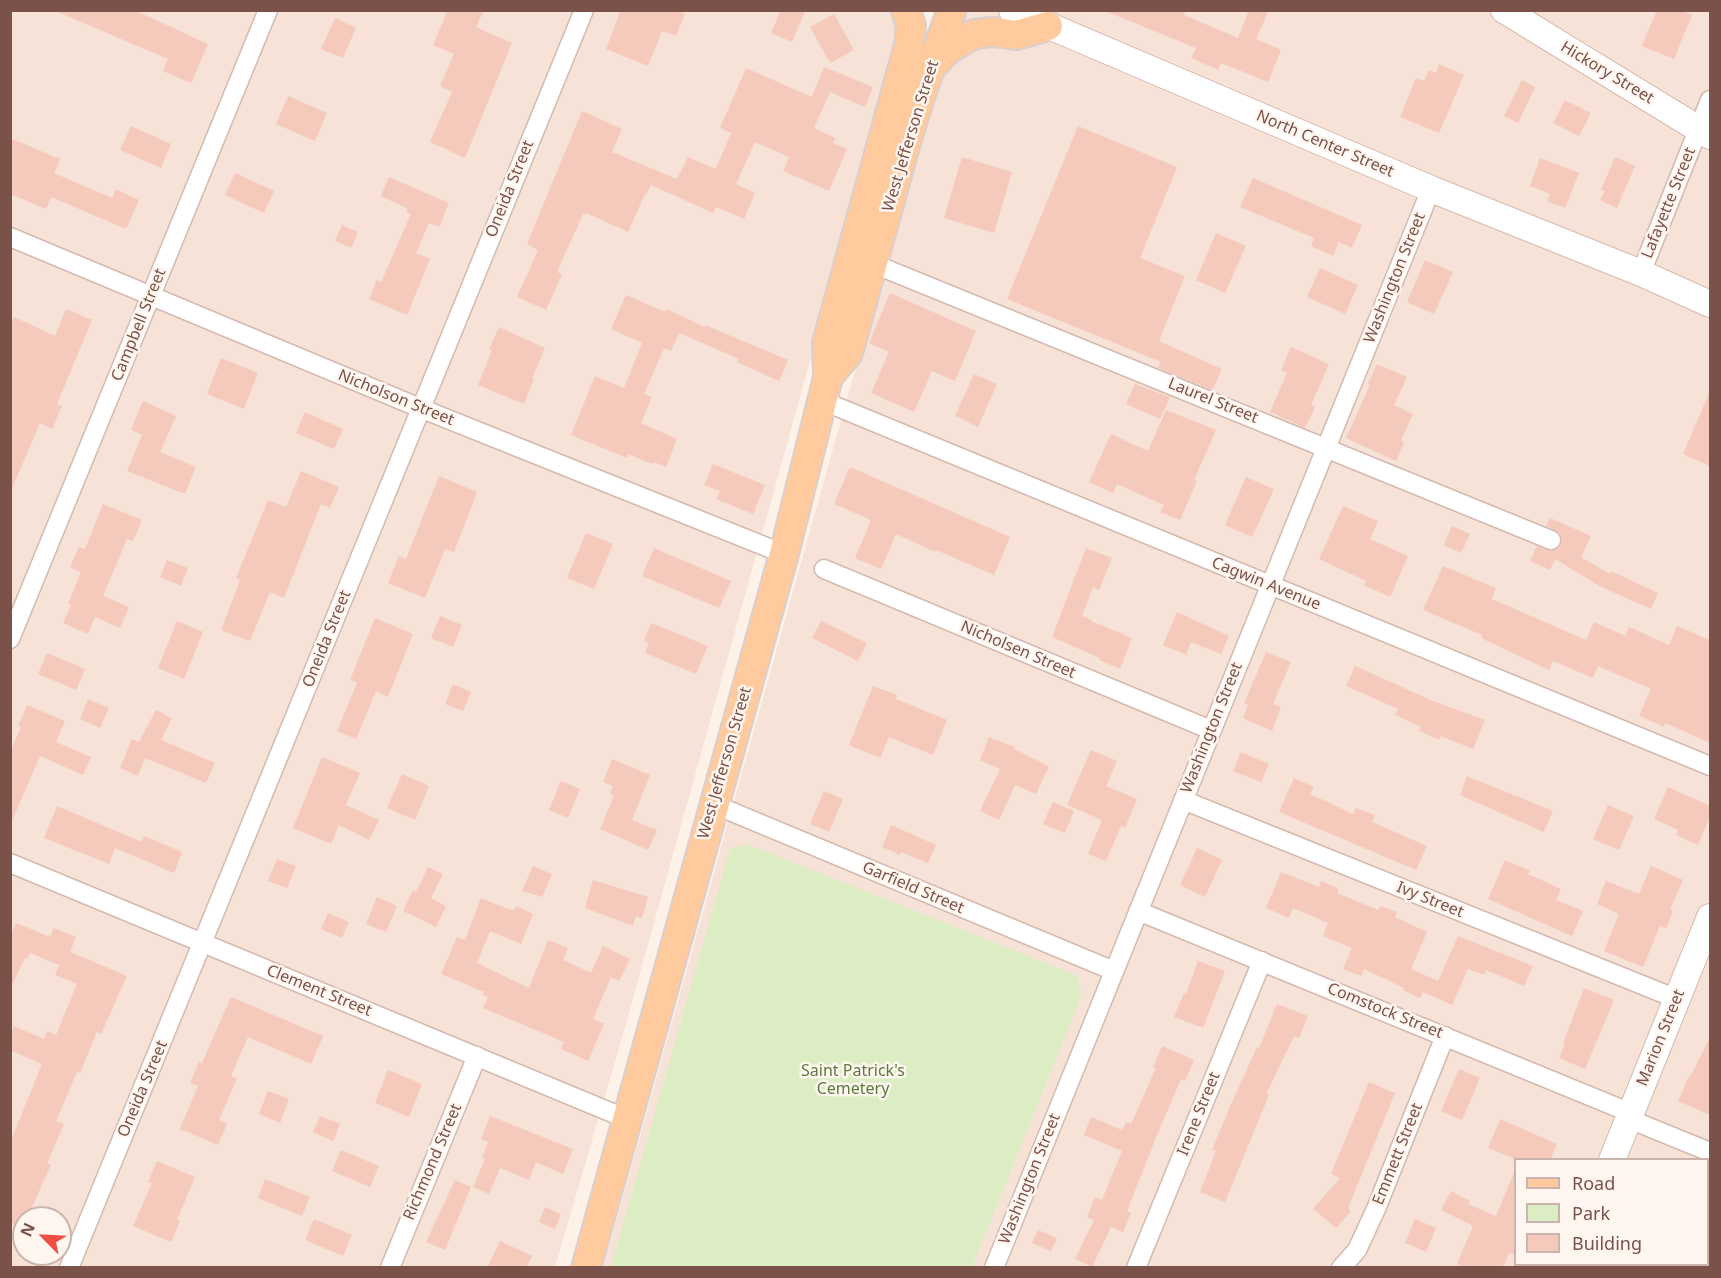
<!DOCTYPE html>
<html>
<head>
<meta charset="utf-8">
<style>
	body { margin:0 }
	#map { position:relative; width:1721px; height:1278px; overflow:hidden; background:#fef2e8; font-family:"Noto Sans",sans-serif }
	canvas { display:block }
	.frame { position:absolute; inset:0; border:12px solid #7b5249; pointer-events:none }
	.legend { position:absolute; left:1514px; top:1158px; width:195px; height:108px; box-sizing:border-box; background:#fff6f0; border:2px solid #cab4ad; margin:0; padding:8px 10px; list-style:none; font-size:18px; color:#7b5249 }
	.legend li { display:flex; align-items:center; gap:12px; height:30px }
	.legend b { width:30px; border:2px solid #cab4ad }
	.north { position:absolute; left:12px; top:1206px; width:60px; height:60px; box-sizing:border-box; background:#fff6f0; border:2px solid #cab4ad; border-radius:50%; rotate:294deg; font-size:16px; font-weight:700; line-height:24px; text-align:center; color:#7b5249 }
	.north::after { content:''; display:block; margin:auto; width:21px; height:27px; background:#f04d45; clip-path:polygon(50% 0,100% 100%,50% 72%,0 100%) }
</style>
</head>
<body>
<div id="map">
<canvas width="1721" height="1278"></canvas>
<div class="frame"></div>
<ul class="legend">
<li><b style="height:8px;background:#ffca9e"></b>Road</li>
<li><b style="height:16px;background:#dcedc4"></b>Park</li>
<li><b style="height:16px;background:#f5cabd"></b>Building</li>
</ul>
<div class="north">N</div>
</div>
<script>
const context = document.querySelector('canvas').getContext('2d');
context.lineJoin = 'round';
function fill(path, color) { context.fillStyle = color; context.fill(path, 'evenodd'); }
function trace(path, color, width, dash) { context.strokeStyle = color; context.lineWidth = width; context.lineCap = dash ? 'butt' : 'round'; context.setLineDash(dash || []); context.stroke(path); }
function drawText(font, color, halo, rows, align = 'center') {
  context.font = font + ' "Noto Sans",sans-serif'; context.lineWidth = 5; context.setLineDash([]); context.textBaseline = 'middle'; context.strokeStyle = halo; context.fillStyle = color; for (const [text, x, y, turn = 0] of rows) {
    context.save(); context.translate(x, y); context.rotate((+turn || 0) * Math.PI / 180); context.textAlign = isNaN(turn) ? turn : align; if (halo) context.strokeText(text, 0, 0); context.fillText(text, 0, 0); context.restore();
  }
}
const residential = new Path2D(`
	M897,10L900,16L893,62L622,1038L555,1267H11L10,11ZM24,1218H60V1254H24Z
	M969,11H1710V1267L603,1268L931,100ZM1516,1160H1708V1264H1516Z`);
const green = new Path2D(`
	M747,844L1078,976L1081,996L972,1267H611L730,849Z`);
const building = new Path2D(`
	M53,10H134L208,44L191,83L163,71L168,59Z
	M448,10H484L476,27L512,43L465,158L430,142L452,92L440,86L454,54L433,45Z
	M621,10H676L685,14L676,36L662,31L648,66L606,49Z
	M781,10H806L792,42L771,33Z
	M1186,10L1184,15L1238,38L1249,10H1269L1256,39L1281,50L1268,82L1221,63L1218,70L1191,58L1196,48L1105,11Z
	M1657,10H1680L1692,15L1674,59L1642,46Z
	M834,14L854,50L830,63L810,27Z
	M335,18L356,28L343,58L321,49Z
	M1439,64L1464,75L1439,133L1400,117L1416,78L1424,81L1429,70L1436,73Z
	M824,67L873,87L865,107L830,92L814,128L835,138L833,143L847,149L829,191L783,171L789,157L755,142L736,184L755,193L744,219L716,207L713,213L651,185L646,195L645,194L628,232L586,213V215L583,214L557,272L562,274L546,310L517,297L538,250L527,244L582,111L622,129L612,152L677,179L688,157L716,169L731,133L720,128L746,68L812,97Z
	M1522,80L1535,87L1518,123L1504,116Z
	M288,96L327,113L315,141L276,124Z
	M1565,100L1591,113L1579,136L1553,123Z
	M131,126L171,144L161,168L120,150Z
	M1078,126L1177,167L1140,258L1185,276L1159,341L1222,369L1212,390L1158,368L1161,362L1007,299Z
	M10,138L60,159L54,173L112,198L116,189L139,200L126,229L51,197L46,209L10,194Z
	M962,157L1012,172L994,233L944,218Z
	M1615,157L1635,166L1617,208L1600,200L1605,191L1601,190Z
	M1540,158L1579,173L1565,208L1547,201L1550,194L1530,186Z
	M235,173L274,191L264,213L225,195Z
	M389,177L449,203L439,227L429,223L416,253L430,259L407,315L369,299L377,280L381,282L411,214L406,212L408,209L381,196Z
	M1253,178L1362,225L1352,248L1339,242L1333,256L1311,246L1314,238L1240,207Z
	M342,225L358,232L351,248L335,241Z
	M1216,233L1246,246L1225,293L1196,280Z
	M1425,260L1453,272L1434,314L1407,302Z
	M1320,268L1358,285L1345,314L1307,297Z
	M890,293L976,331L955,381L932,371L914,412L871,393L889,352L869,343Z
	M626,295L665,312L666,309L705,327V325L788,360L779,381L737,362L739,359L679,333L671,351L664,348L644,394L652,397L641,423L677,439L666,467L654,462L652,464L628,454L627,458L571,435L595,376L624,388L642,343L611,329Z
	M66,309L92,320L57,404L62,406L52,429L40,423L10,493V325L14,317L55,336Z
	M499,327L545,348L532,378L534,379L524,404L478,385L492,350L489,349Z
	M1291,347L1329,364L1311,405L1315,407L1305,428L1270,412L1287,373L1281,370Z
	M221,358L258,373L244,409L207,394Z
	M1377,364L1407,377L1394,405L1413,414L1401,440L1404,442L1396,461L1346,438L1370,385L1368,384Z
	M974,374L997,384L978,427L955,416Z
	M1135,384L1170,397L1160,419L1126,404Z
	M1710,391V466L1683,454Z
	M143,401L176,416L160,452L196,467L185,494L127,471L142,435L131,430Z
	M1166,410L1216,430L1194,480L1197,481L1180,520L1160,512L1164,505L1117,484L1113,493L1089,482L1111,434L1148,451Z
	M305,412L343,429L334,449L296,433Z
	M713,464L765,485L753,514L716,499L720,491L704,485Z
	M850,467L1010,537L994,575L936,550L935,552L896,534L881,569L855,558L871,520L834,504Z
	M301,471L339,487L330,508L321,504L284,598L270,592L250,641L221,630L240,580L236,578L268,500L286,507Z
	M439,476L477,492L454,552L445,549L425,598L388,583L399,556L406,559Z
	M1246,477L1274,489L1252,537L1225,525Z
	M103,504L142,520L133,541L127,539L103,596L129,607L120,628L95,617L88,634L63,623L71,605L68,604L81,572L70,567L79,547L85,549Z
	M1343,506L1378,521L1370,539L1408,556L1390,597L1364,585L1366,581L1319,559Z
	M1550,518L1591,536L1581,557L1610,574L1611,571L1658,593L1651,609L1601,587L1555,559L1550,570L1530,561L1537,546L1552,551L1561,545L1562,538L1559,533L1546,526Z
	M1452,526L1470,534L1461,553L1444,545Z
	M586,533L613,544L594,589L567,578Z
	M654,548L731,581L719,608L642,576Z
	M1086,548L1112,558L1099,590L1093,587L1082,616L1092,620L1091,621L1132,638L1120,669L1099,660L1100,658L1052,637Z
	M167,560L188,568L181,586L160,577Z
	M1443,566L1496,588L1492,599L1586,640L1594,622L1625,636L1629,627L1669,645L1677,626L1710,640V743L1665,723L1664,727L1639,716L1651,689L1598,666L1593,678L1553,661L1549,670L1481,638L1482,635L1423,610Z
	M1177,612L1229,636L1221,654L1191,642L1186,655L1163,645Z
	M440,616L462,625L453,647L431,638Z
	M375,618L413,634L388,697L376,691L356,739L337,731L357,683L350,680Z
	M177,621L203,632L184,679L158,668Z
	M821,621L867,643L858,661L812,638Z
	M651,623L708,646L696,674L645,653L649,643L644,641Z
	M1266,652L1291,662L1273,704L1281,707L1272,731L1243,718L1248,705L1244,703Z
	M47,653L85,669L76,690L38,674Z
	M1355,666L1433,701L1485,720L1473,749L1441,736L1439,740L1419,731L1421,727L1395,715L1398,709L1346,686Z
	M453,684L471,692L463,711L445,704Z
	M873,686L897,695L896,699L947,720L933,755L889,737L880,758L849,745Z
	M88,699L109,708L100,728L80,719Z
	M27,705L65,721L56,742L91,757L83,775L40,756L10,825V752L21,727L18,726Z
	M156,710L172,718L161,740L215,763L206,783L145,758L138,776L120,768L132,739L139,742Z
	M989,737L1015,747L1014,749L1049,766L1036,794L1015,785L999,820L980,811L1000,769L980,760Z
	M1091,750L1117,761L1106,786L1137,799L1125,828L1121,826L1106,861L1088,854L1102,820L1067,805Z
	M1241,752L1269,764L1261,782L1233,771Z
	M322,757L360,773L346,805L379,820L369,840L339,825L331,844L293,828Z
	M612,759L650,775L632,820L657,830L648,850L600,829L614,796L610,794L613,786L603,782Z
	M402,774L429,786L415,820L387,808Z
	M1467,776L1553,811L1544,832L1460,795Z
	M1294,778L1314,787L1310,794L1353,814L1356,808L1375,815L1372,822L1427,846L1416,870L1279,812Z
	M561,781L580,789L568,818L549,810Z
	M1668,787L1710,806V817L1698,845L1676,835L1678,830L1654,819Z
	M824,791L843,799L829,832L810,824Z
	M1053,802L1074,811L1065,833L1043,824Z
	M1608,805L1634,816L1619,850L1593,839Z
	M57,806L142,842L144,836L182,852L174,873L115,848L109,864L44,838Z
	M891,825L936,845L928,863L901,852L900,855L882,847Z
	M1197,848L1222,860L1205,897L1180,885Z
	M277,859L296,866L287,888L268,881Z
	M1505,860L1530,871L1528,874L1561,889L1556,900L1583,911L1572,936L1488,899Z
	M533,866L552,874L542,897L522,891Z
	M1651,866L1683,880L1670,910L1673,911L1666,928L1660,926L1643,967L1604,951L1619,914L1597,904L1606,881L1639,894Z
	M428,867L443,874L431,898L446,906L436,927L403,911L413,890L416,892Z
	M1281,872L1319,887L1321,881L1339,889L1337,893L1361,903L1378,910L1380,906L1397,912L1395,917L1427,932L1411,969L1438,981L1458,936L1533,966L1524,986L1486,970L1484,975L1468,969L1452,1005L1423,992L1420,998L1403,990L1404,988L1364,969L1361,976L1343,969L1352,948L1323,936L1328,923L1293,908L1289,918L1266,908Z
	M593,880L648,897L642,918L636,916L633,926L585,908Z
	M377,897L397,906L386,932L366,924Z
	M481,898L508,909L514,910L516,906L533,914L521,944L490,931L477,963L529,988L548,940L568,948L563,960L591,973L603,946L630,959L619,981L611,977L593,1019L604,1024L588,1061L561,1049L564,1042L483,1008L488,997L482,994L484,992L441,974L457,937L465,940Z
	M328,913L349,922L342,938L321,929Z
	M16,923L50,937L54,928L76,937L70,952L127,976L101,1034L97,1032L80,1073L77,1072L56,1121L64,1124L47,1163L51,1165L27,1218H24L23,1228L10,1223V1143L42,1064L10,1050V1036L14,1026L44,1039L47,1031L56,1035L77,984L55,975L59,965L30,953L27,959L25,958L10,989V936Z
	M1198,961L1225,971L1203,1028L1174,1017L1184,993L1186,994Z
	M1584,988L1614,1000L1585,1069L1559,1058L1565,1044L1563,1043Z
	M231,997L323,1036L311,1064L248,1037L231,1076L237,1078L219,1120L227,1124L218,1145L180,1129L198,1086L190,1083L199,1062L202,1063Z
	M1277,1004L1308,1016L1299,1038L1294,1036L1266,1094L1269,1095L1225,1202L1200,1192L1216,1151L1212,1150L1231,1104L1257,1047L1259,1048Z
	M1710,1037V1115L1678,1101L1689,1076L1690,1077Z
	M1162,1046L1194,1060L1185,1081L1181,1079L1157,1135L1127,1211L1131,1213L1123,1232L1111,1227L1092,1267L1075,1259L1094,1220L1087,1217L1095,1197L1102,1200L1122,1151L1084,1135L1091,1117L1122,1130L1126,1122L1131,1124L1156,1068L1153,1067Z
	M1459,1069L1480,1078L1462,1120L1441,1111Z
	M388,1070L422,1084L409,1117L375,1103Z
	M1369,1082L1395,1093L1348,1208L1351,1211L1336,1228L1313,1209L1340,1178L1331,1174Z
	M268,1091L289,1099L280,1123L259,1114Z
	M320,1116L340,1124L333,1141L313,1132Z
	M490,1116L573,1149L563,1174L536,1162L529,1180L500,1168L489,1194L473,1187L485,1159L482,1157L488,1142L481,1139Z
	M1500,1119L1557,1144L1550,1160H1517L1488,1148Z
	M341,1150L379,1166L370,1187L332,1171Z
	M157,1161L195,1177L177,1220L180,1221L171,1242L133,1226L152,1183L148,1182Z
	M1515,1170V1255L1509,1253L1503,1268H1466L1457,1264L1473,1226L1441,1210L1451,1191L1470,1201L1468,1204L1496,1216Z
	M265,1179L310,1197L302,1216L258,1198Z
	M455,1180L471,1187L445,1250L426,1242Z
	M545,1207L561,1214L555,1229L539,1222Z
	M314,1219L352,1235L343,1256L305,1240Z
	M1415,1219L1436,1228L1426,1252L1405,1243Z
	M1038,1230L1057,1238L1051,1251L1032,1243Z
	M500,1241L532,1256L526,1268H487Z`);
const street = new Path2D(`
	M10,237L420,408L784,554
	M864,260L1551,540
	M1641,273L1710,100
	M823,401L1710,766
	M824,569L1211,730
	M10,639L268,10
	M1183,800L1677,999
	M713,804L1114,971
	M10,863L627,1119
	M1138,911L1631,1113
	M1629,1119L1710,1152
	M69,1268C243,849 411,429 584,10
	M390,1268L477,1056
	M994,1268L1431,189
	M1136,1268L1262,961
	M1341,1268L1357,1250L1376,1209L1445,1036`);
const secondary = new Path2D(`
	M1012,10L1431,189L1641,273L1710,304
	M1504,10L1710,136
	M1612,1160L1710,917
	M1569,1268L1570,1264`);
const primary = new Path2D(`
	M933,65L947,50L974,34L993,32L1016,35L1048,26
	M828,377L827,343L909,45L911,26L906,10
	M586,1268L784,554L828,377L848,353L906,142L922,91L952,10`);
const streetNames = [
	["Hickory Street",1607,73,31],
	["West Jefferson Street",911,136,-73],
	["North Center Street",1325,144,23],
	["Oneida Street",510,189,-68],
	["Lafayette Street",1669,203,-68],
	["Washington Street",1395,278,-68],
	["Campbell Street",139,325,-68],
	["Nicholson Street",396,398,22],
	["Laurel Street",1213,401,22],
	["Cagwin Avenue",1266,584,22],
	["Oneida Street",327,639,-68],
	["Nicholsen Street",1018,650,23],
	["Washington Street",1212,728,-68],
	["West Jefferson Street",725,763,-74],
	["Garfield Street",913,888,23],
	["Ivy Street",1430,900,22],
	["Clement Street",319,991,22],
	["Comstock Street",1385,1011,22],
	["Marion Street",1661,1038,-68],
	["Oneida Street",143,1089,-67],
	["Irene Street",1199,1114,-68],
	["Emmett Street",1398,1154,-68],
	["Richmond Street",433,1162,-67],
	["Washington Street",1030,1179,-68]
];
const parkNames = [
	["Saint Patrick's",853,1071],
	["Cemetery",853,1089]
];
fill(residential, '#f6e2d6');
fill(green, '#dcedc4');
fill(building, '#f5cabd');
trace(street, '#d4b9af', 21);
trace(secondary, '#d9baae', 28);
trace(primary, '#dacfcc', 32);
trace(street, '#fff', 18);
trace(secondary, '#fff', 26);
trace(primary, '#ffca9e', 28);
drawText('16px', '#7b5249', '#fff6f0', streetNames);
drawText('16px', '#5a7b3d', '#fff6f0', parkNames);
</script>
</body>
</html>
